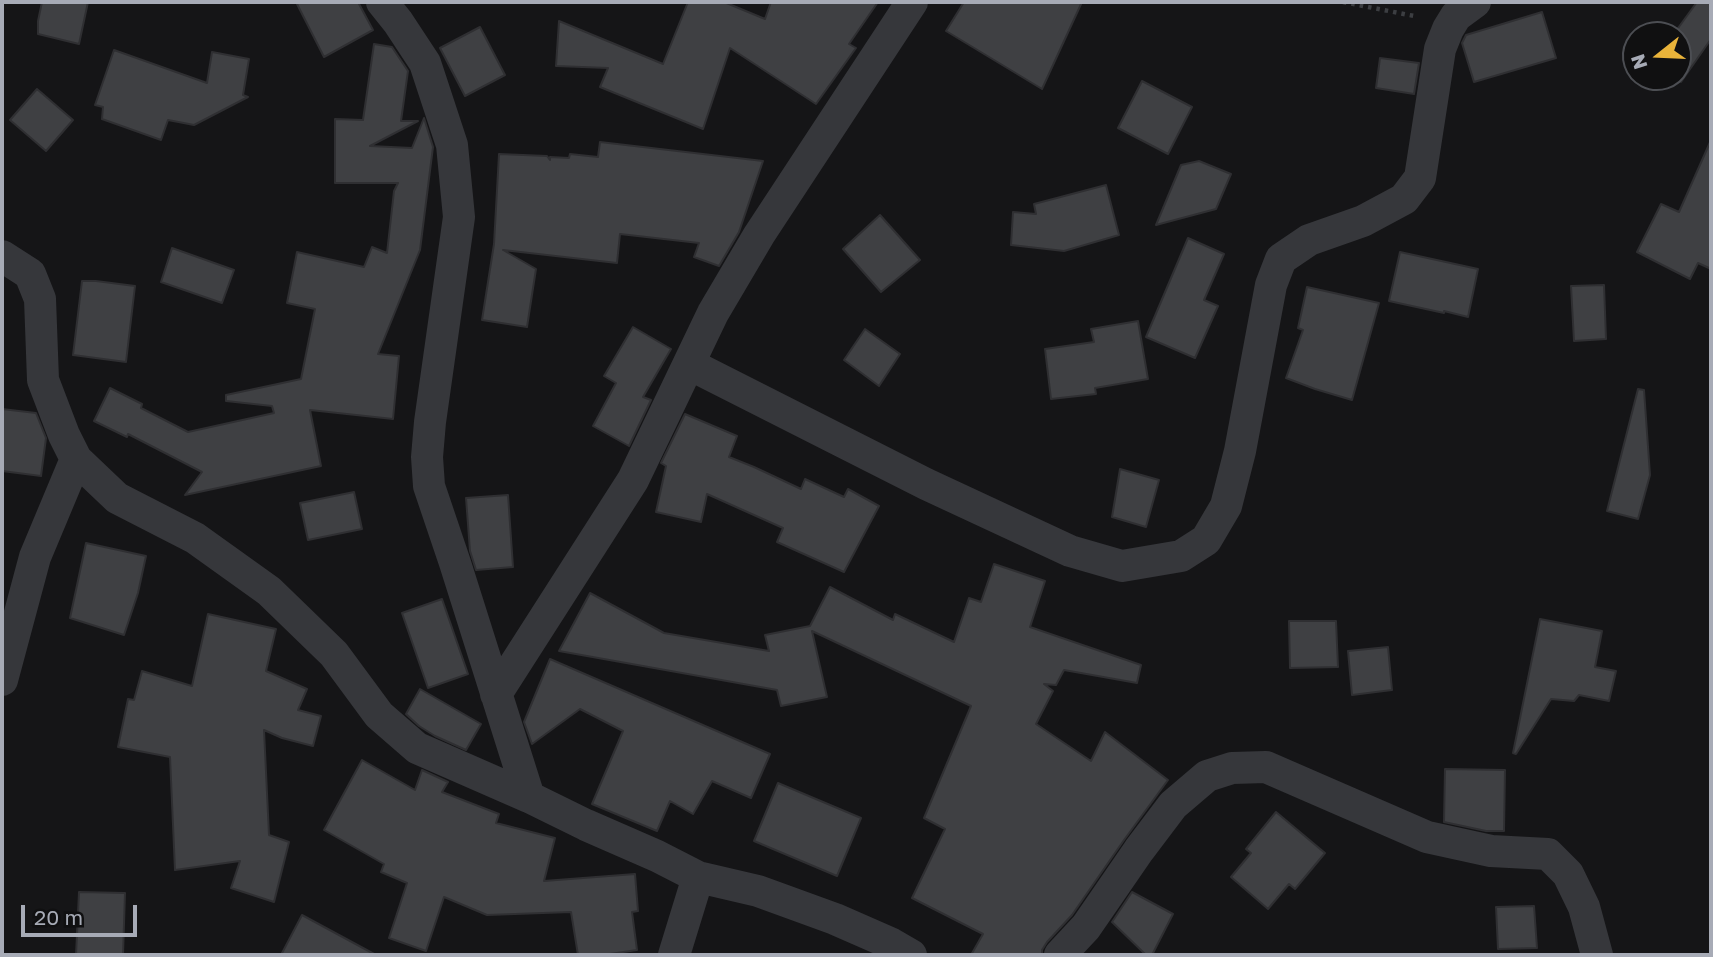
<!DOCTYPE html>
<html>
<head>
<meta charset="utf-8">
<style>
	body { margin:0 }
	#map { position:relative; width:1713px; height:957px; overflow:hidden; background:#151517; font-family:"Golos Text",sans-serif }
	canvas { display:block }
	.frame { position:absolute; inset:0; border:4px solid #a7abb6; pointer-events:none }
	.north { position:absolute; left:1622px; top:21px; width:70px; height:70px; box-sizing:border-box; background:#101011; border:2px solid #4c4e53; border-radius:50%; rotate:252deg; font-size:19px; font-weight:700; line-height:28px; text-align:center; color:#a7abb6 }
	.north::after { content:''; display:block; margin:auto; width:24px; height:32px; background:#e9b33a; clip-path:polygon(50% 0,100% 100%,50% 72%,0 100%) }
	.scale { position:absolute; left:21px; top:905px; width:116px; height:32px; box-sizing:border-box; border:4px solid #a7abb6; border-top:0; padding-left:9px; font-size:21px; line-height:24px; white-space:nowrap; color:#a7abb6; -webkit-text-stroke:5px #101011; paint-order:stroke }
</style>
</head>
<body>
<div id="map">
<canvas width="1713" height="957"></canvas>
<div class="frame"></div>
<div class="north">N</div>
<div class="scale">20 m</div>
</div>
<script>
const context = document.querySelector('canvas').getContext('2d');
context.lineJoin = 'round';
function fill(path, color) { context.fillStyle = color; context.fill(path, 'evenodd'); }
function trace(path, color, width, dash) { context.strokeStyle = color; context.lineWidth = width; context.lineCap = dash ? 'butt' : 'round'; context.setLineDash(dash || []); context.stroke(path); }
const building = new Path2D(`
	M42,2H88L79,44L38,34V21Z
	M296,2H358L373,30L324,57Z
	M688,2H724L765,19L771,2H878L849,44L856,48L816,104L730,48L703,129L600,87L608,68L556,66L559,21L663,64Z
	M964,2H1082L1042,89L946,31Z
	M1697,2H1711V39L1681,82L1675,77H1678V35H1673Z
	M1542,12L1556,58L1474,82L1462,43L1466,35Z
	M480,27L505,75L465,96L440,48Z
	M374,44L392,47L408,71L401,121H418L370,146L412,148L424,118L433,147L420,250L378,354L399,356L393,419L310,410L321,466L185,495L202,472L128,434L127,437L94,421L110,388L142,404L141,408L188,432L274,413L272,406L226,401V395L301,379L315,309L287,303L297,252L364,267L372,247L387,253L394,191L398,183H335V119L363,120Z
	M114,50L207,83L212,52L249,59L243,95L248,97L194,125L168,120L161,140L102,119L103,107L95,105Z
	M1380,58L1419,63L1414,94L1376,88Z
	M1142,81L1192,107L1168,154L1118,128Z
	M37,89L73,120L46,151L10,120Z
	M1711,140V269L1698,263L1690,279L1637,252L1661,204L1679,212Z
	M600,142L763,161L739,232L719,266L694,257L699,243L620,234L617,263L503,250L536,269L527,327L482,320L494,244L499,154L547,156L550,160V157L569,158L570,154L598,157Z
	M1199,161L1231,174L1216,209L1156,225L1181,165Z
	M1106,185L1119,235L1064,251L1011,245L1013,212L1036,214L1034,204Z
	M880,215L920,260L881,292L843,249Z
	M1188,238L1224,254L1204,300L1218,306L1195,358L1146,337Z
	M172,248L234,270L222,303L161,282Z
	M1400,252L1478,269L1468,317L1444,311V313L1389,301Z
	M82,281H96L135,286L126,362L73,355Z
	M1604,285L1606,339L1574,341L1571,286Z
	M1307,287L1379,303L1352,400L1315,389L1286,378L1303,330L1298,328Z
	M1138,321L1148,379L1095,388L1096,394L1051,399L1045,349L1094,342L1091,329Z
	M633,327L671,349L643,397L651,400L629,446L593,426L616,383L604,376Z
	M865,329L900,354L879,386L844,360Z
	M1638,389L1644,390L1650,475L1638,519L1607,511Z
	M2,409L36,413L46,438L41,476L2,471Z
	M685,414L737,436L729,457L754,467L801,489L805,479L844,497L848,489L879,506L844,572L777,542L783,528L707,494L701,522L656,512L666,466L661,463Z
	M1120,469L1159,480L1146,527L1112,517Z
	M354,492L362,529L308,540L300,503Z
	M508,495L513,567L476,570L470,551L466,498Z
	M86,543L146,556L138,593L124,635L70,618Z
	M994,564L1045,581L1030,627L1141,665L1137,683L1064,670L1056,685L1044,684L1053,691L1036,724L1091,761L1105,732L1168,780L1124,840L1072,915L1047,942L1042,950V955H971L983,934L912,898L945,829L924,818L971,706L812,631L827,697L781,706L777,690L559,651L590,593L664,633L769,651L765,635L810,626L830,587L893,620L895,614L954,642L969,598L981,602Z
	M442,599L468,674L428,688L402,613Z
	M208,614L276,629L266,671L307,689L298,710L321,716L313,746L282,738L264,730L269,835L289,842L274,902L231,888L240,861L175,870L170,757L118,747L128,699L134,700L142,671L192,686Z
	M1540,619L1602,631L1595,667L1616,671L1609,701L1579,695L1574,701L1551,699L1516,754L1513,753Z
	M1289,621H1336L1338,667L1290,668Z
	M1388,647L1392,690L1352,695L1348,651Z
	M550,659L770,754L751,798L712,781L693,814L670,801L657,831L592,804L623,731L580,709L532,744L524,722Z
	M420,689L481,724L466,750L435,736L419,726L406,714Z
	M362,760L415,790L422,770L448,782L442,792L499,814L496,823L555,838L544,881L635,874L638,911L632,912L637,950L603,955H578L571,912L487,915L444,897L426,951L389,938L407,883L381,872L384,864L324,830Z
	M1445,769L1505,770L1504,831H1486L1444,822Z
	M778,783L861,818L837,876L754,841Z
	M1276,812L1325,853L1295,889L1289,884L1268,909L1231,877L1251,853L1246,849Z
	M79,892L125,893L123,955H76Z
	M1132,892L1173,914L1152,955H1146L1112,922Z
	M1534,906L1537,948L1498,949L1496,907Z
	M302,915L376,955H281Z`);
const path = new Path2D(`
	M1343,2L1414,16`);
const minor = new Path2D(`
	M382,2L398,22L425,63L452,145L459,217L430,422L427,457L429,486L455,563L529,797
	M2,256L30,274L40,299L43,380L64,435L76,459L117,498L195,538L269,591L334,654L379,715L417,748L529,797L586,825L657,856L698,877L758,891L835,919L892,944L911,955
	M689,364L926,484L1070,551L1122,566L1181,556L1206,540L1226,506L1240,451L1271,285L1281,259L1309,240L1363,221L1404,199L1420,178L1440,49L1448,29L1456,16L1475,2
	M2,680L35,557L76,459
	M496,694L633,480L713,313L759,235L912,2
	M674,955L698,877
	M1060,955L1086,927L1139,850L1173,805L1207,776L1232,768L1266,767L1427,837L1491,851L1548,854L1568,874L1584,907L1597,955`);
fill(building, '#3f4043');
trace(building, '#2f2f32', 2);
trace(path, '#3c3e42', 4.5, [3.5, 5]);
trace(minor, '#36373b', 32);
</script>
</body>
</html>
